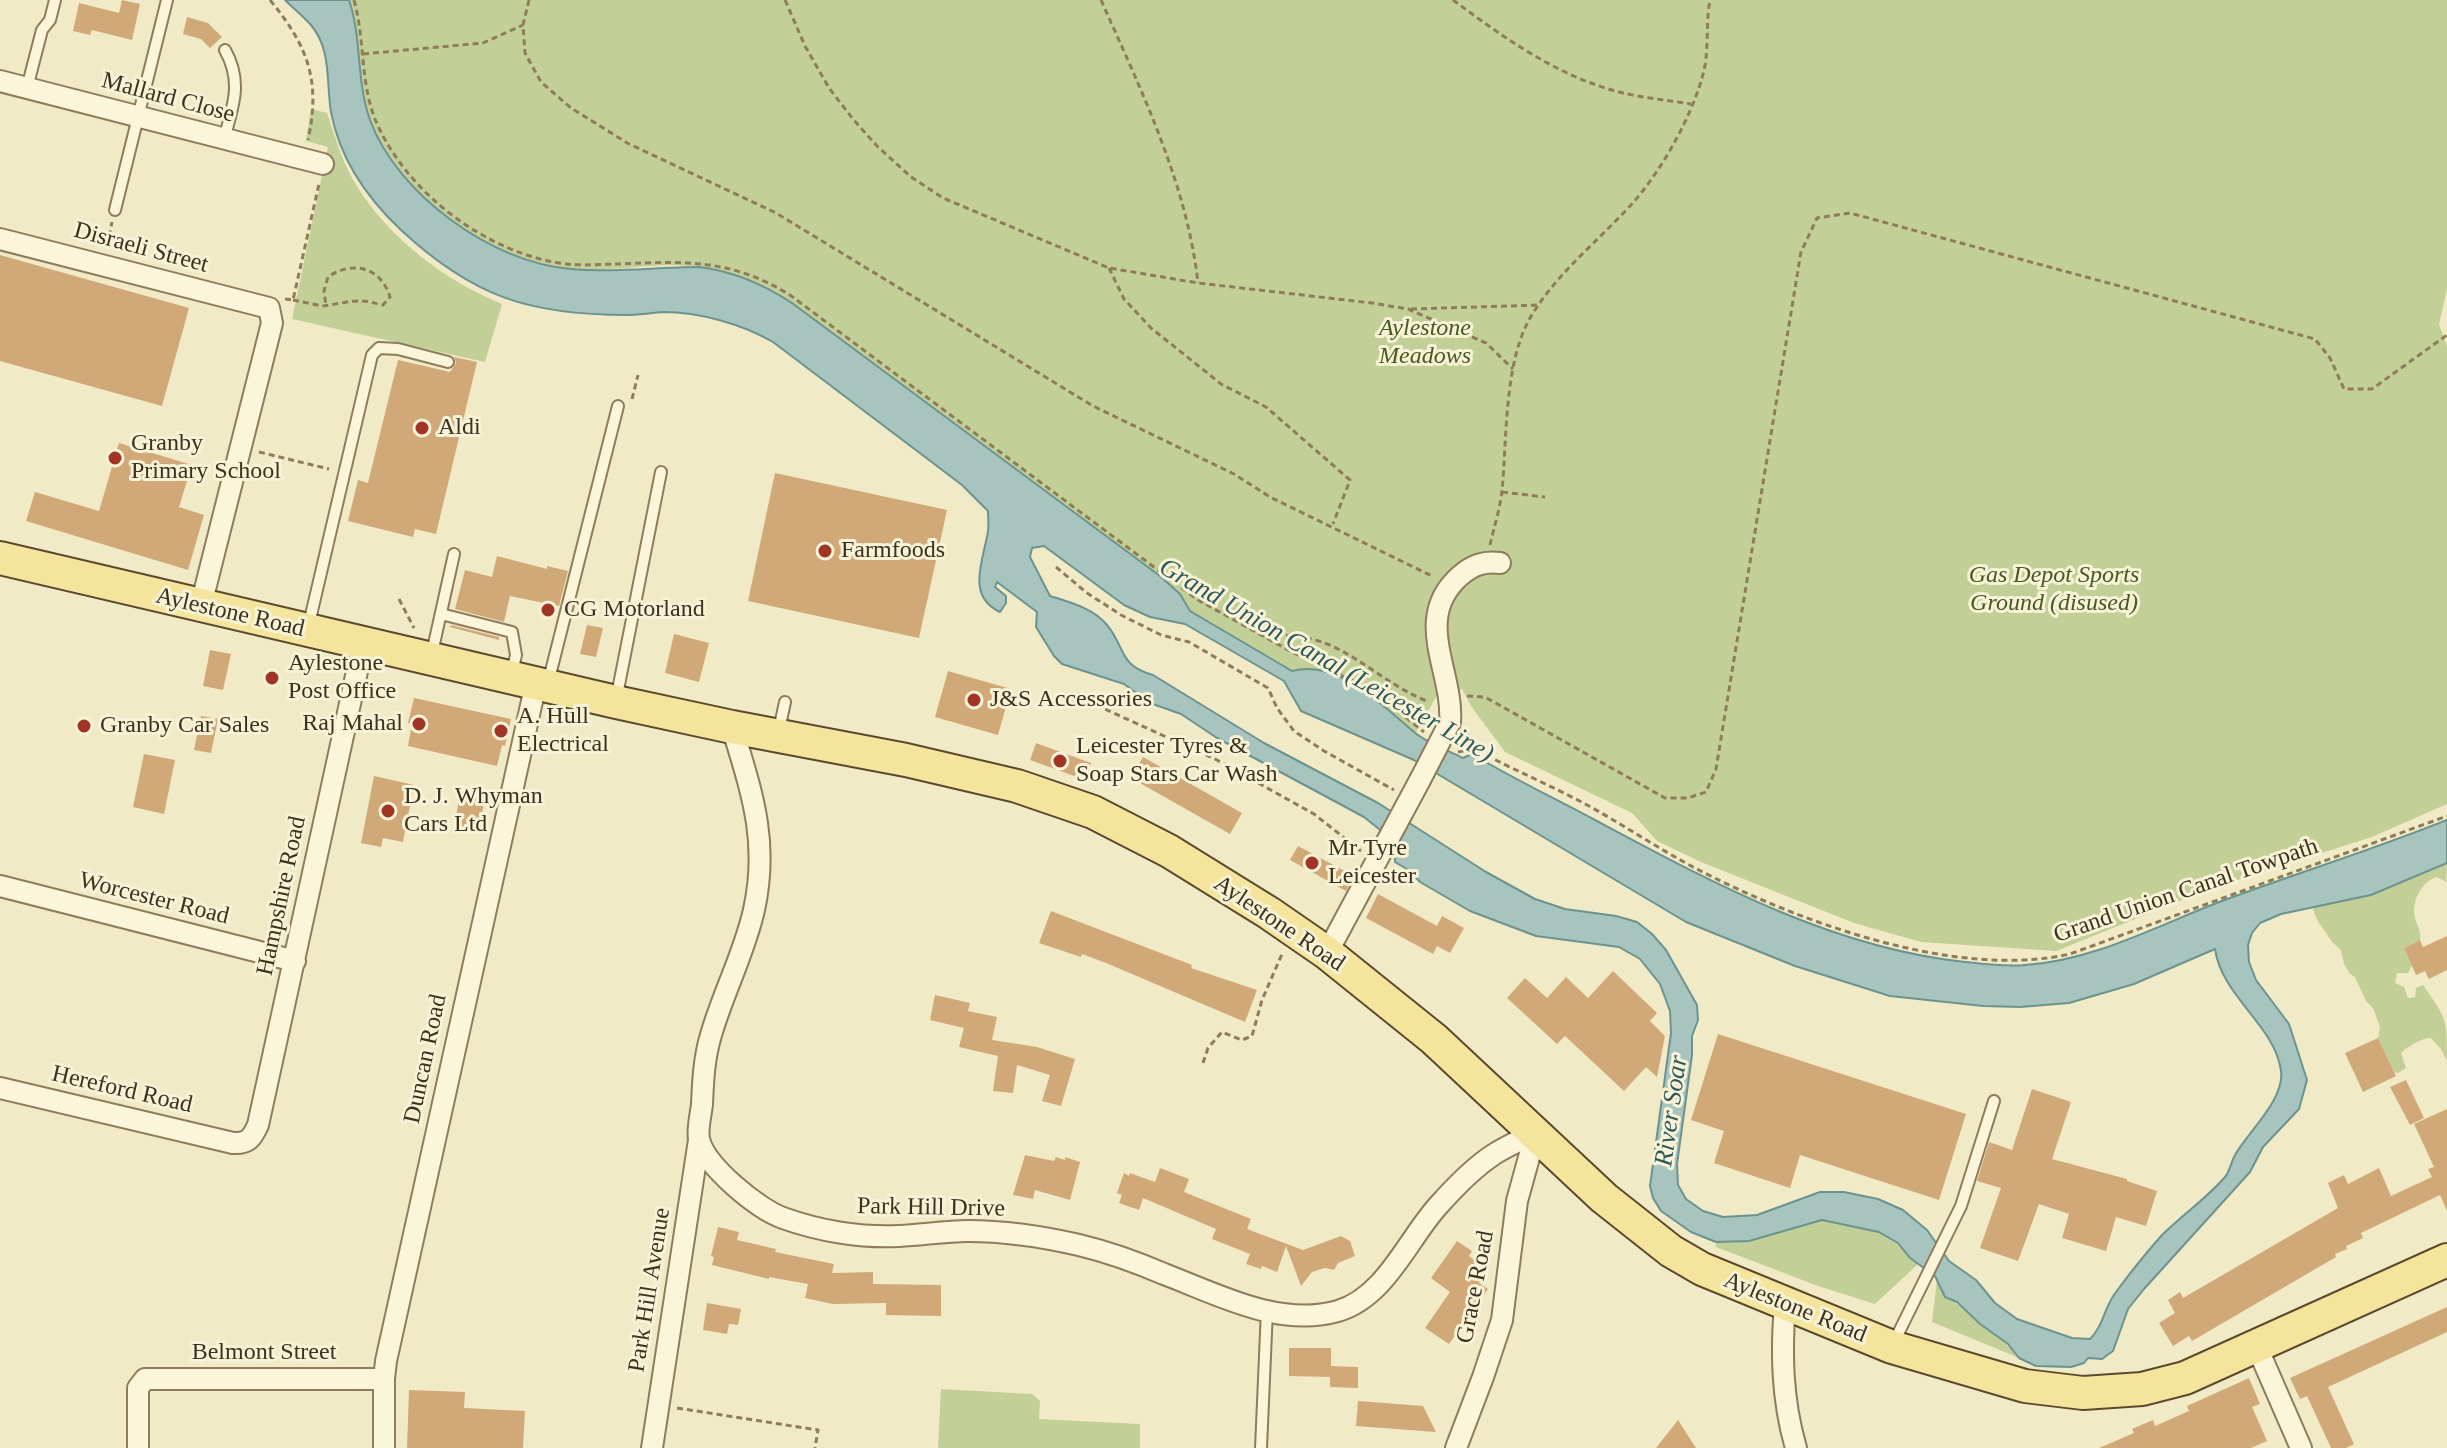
<!DOCTYPE html>
<html>
<head>
<meta charset="utf-8">
<style>
	body { margin:0 }
	canvas { display:block; background:#f1eac6 }
</style>
</head>
<body>
<canvas width="2447" height="1448"></canvas>
<script>
const context = document.querySelector('canvas').getContext('2d');
context.lineJoin = 'round';
function fill(path, color) { context.fillStyle = color; context.fill(path, 'evenodd'); }
function trace(path, color, width, dash) { context.strokeStyle = color; context.lineWidth = width; context.lineCap = dash ? 'butt' : 'round'; context.setLineDash(dash || []); context.stroke(path); }
function drawText(font, color, halo, rows, align = 'center') {
  context.font = font + ' Georgia,serif'; context.lineWidth = 6; context.setLineDash([]); context.textBaseline = 'middle'; context.strokeStyle = halo; context.fillStyle = color; for (const [text, x, y, turn = 0] of rows) {
    context.save(); context.translate(x, y); context.rotate((+turn || 0) * Math.PI / 180); context.textAlign = isNaN(turn) ? turn : align; if (halo) context.strokeText(text, 0, 0); context.fillText(text, 0, 0); context.restore();
  }
}
const green = new Path2D(`
	M349,0H2447V289L2439,324L2447,346V804L2372,837L2212,888L2056,951L1921,942L1854,923L1701,862L1657,841L1632,813L1505,752L1471,706L1462,689L1439,692L1415,734C1389,705 1333,660 1292,671L1190,611L1180,594L1160,576L774,291C750,283 723,270 698,267C656,261 613,273 570,269C491,263 397,195 370,120C356,81 362,38 349,0Z
	M311,109L327,113C336,139 343,165 358,188C391,240 446,281 502,304L485,362L292,319L328,147L306,141Z
	M2447,863L2446,882L2437,877C2420,882 2410,904 2416,921C2419,930 2421,931 2420,940L2404,948L2412,966L2408,973H2397L2395,983L2404,987L2408,998L2415,997L2416,988L2423,985C2447,1020 2447,1018 2447,1061L2441,1049L2431,1038C2422,1038 2408,1046 2401,1053L2406,1068L2398,1073L2394,1072L2378,1038L2380,1027L2373,1008L2366,1001L2355,977L2350,974L2344,964L2341,950L2333,943L2317,920L2313,909L2316,905C2364,900 2404,881 2447,863Z
	M1822,1220L1879,1232L1898,1243L1918,1264L1875,1304L1818,1286L1716,1247V1242L1749,1241Z
	M1937,1280L1945,1297C1960,1304 1968,1314 1980,1324C1994,1336 2008,1343 2019,1358L1932,1322Z
	M941,1389L1032,1394L1040,1401L1039,1419L1140,1424V1448H938Z`);
const water = new Path2D(`
	M285,0H349C362,38 356,81 370,120C397,194 492,263 571,269C613,273 656,267 699,267C733,271 763,284 792,303L1160,576L1180,594L1190,611L1292,671C1338,659 1382,705 1414,732C1427,743 1447,750 1463,758L1472,754C1512,778 1554,798 1595,820C1711,882 1832,948 1965,962C1984,964 2005,967 2025,965C2091,961 2153,928 2214,904C2291,875 2370,851 2447,820V863L2371,895L2281,914L2260,923L2252,933L2248,945L2249,962L2256,980L2289,1024L2307,1080L2299,1109L2263,1147L2250,1172L2144,1289L2128,1309L2113,1351L2102,1359L2088,1358L2084,1363L2071,1367L2036,1366L2019,1358L2008,1344L1980,1324L1957,1302L1945,1297L1935,1276L1910,1258L1898,1243L1879,1232L1822,1220L1749,1241L1716,1242L1691,1232L1661,1211L1653,1198L1650,1186L1671,1033L1670,1011L1660,984L1640,959L1619,947L1536,936L1470,911L1420,882L1410,871L1395,862L1394,841L1364,817L1217,738L1181,714L1150,703L1124,684L1062,664L1054,656L1036,627L1037,612L997,582L995,587L1006,596V603L1000,612C965,596 984,559 988,531C989,524 988,517 988,511L962,485L773,342C742,324 699,312 663,312C651,313 639,315 627,315C530,315 473,297 401,230C367,198 340,160 331,112C326,83 332,50 311,25C303,16 293,8 285,0ZM1044,546L1124,605L1150,617L1185,624L1284,681L1301,711L1414,760L1686,922L1795,966L1890,996L1983,1006L2020,1007L2069,1003L2134,984L2215,949C2222,997 2275,1025 2281,1071C2285,1099 2248,1132 2235,1155C2231,1162 2230,1171 2225,1177C2206,1199 2182,1215 2162,1235C2146,1253 2130,1273 2116,1292C2104,1307 2104,1325 2090,1339L2072,1338L2017,1319L1995,1303L1976,1280L1949,1261L1927,1230L1903,1210L1878,1199L1844,1192H1820L1757,1215L1723,1217L1703,1211L1686,1199L1678,1185L1677,1164L1692,1055V1036L1698,1020L1697,1005L1666,950L1652,934L1637,922L1616,916L1565,909L1535,899L1486,872L1378,803L1264,743L1153,675C1118,665 1126,648 1107,625C1093,608 1069,602 1050,596L1030,557L1032,548Z`);
const building = new Path2D(`
	M122,0L140,4L132,40L92,30L90,35L73,31L79,3L119,13Z
	M187,17L208,23L222,37L210,48L201,39L183,34Z
	M0,255L189,308L162,406L0,361Z
	M454,357L477,362L436,534L415,529L413,537L348,521L358,480L368,483L398,360L450,372L456,363Z
	M119,443L192,465L179,507L204,515L188,570L26,521L35,492L99,511Z
	M775,473L947,510L919,638L748,601Z
	M497,556L547,569V566L568,571L559,606L510,596L504,622L455,609L465,570L492,577Z
	M451,625L499,637V640L450,627Z
	M587,625L603,628L596,657L580,654Z
	M674,634L709,643L699,682L665,673Z
	M210,650L231,654L223,690L203,686Z
	M948,671L1011,689L998,735L935,717Z
	M414,698L511,719L505,746L502,745L497,766L408,746L412,724L408,723Z
	M201,716L218,719L211,753L194,750Z
	M1036,743L1091,763L1085,780L1030,760Z
	M144,754L175,760L164,814L133,807Z
	M1143,757L1242,813L1230,834L1131,778Z
	M374,776L414,785L403,842L383,838L381,847L361,843Z
	M460,794L485,799L478,832L454,827Z
	M1298,846L1354,876L1346,891L1290,860Z
	M1378,894L1437,926L1442,916L1464,928L1450,953L1437,946L1433,954L1366,918Z
	M1051,911L1192,965L1191,968L1257,990L1245,1022L1106,963L1082,954L1081,957L1039,943Z
	M2447,936V970L2429,979L2425,971L2416,975L2404,948L2420,940L2423,947Z
	M1613,971L1657,1013L1650,1021L1665,1036L1657,1077L1646,1067L1624,1091L1565,1036L1557,1044L1507,998L1525,978L1547,998L1566,977L1588,998Z
	M935,995L970,1003L968,1011L997,1017L992,1040L1037,1047L1075,1059L1061,1106L1042,1101L1050,1075L1017,1065L1013,1093L993,1091L998,1056L959,1047L964,1028L930,1020Z
	M1718,1034L1966,1114L1939,1200L1800,1155L1790,1188L1714,1163L1724,1131L1691,1120Z
	M2378,1038L2396,1076L2363,1092L2345,1053Z
	M2406,1080L2424,1118L2410,1125L2390,1087Z
	M2032,1089L2071,1102L2052,1159L2127,1179V1181L2157,1191L2146,1226L2116,1217L2106,1251L2062,1238L2069,1214L2039,1204L2018,1261L1980,1248L2001,1188L1977,1181L1989,1142L2012,1150Z
	M2447,1109V1211L2440,1195L2361,1233L2363,1238L2346,1246L2347,1249L2335,1254L2336,1257L2192,1341L2189,1336L2173,1346L2159,1323L2175,1313L2168,1300L2180,1292L2183,1298L2338,1208L2328,1183L2344,1175L2348,1184L2379,1168L2391,1196L2432,1177L2428,1169L2434,1167L2414,1124Z
	M1025,1155L1054,1161L1056,1157L1065,1160V1157L1080,1162L1070,1200L1035,1190L1033,1199L1013,1195Z
	M1160,1168L1189,1179L1184,1192L1251,1219L1247,1229L1303,1250L1341,1236L1350,1241L1355,1256L1338,1263L1334,1270L1325,1268L1312,1272L1301,1286L1286,1246L1277,1272L1262,1266L1261,1269L1246,1264L1250,1254L1212,1239L1216,1229L1143,1198L1139,1210L1119,1203L1122,1195L1117,1193L1124,1173L1129,1176L1130,1173L1155,1182Z
	M718,1227L739,1232L737,1240L776,1249L775,1252L834,1264L832,1273L873,1272V1284L941,1285V1316L886,1315V1303L833,1304L805,1298L808,1284L769,1277V1279L712,1265L714,1257L711,1256Z
	M1457,1241L1472,1251L1469,1256L1488,1270L1479,1283L1488,1289L1449,1344L1425,1328L1450,1292L1431,1278Z
	M707,1303L741,1309L738,1325L729,1324L727,1334L703,1330Z
	M2447,1307V1332L2328,1387L2354,1444L2346,1448H2331L2307,1396L2300,1399L2290,1378Z
	M1289,1348H1331V1366L1358,1367V1388L1330,1387V1377L1289,1376Z
	M2249,1378L2260,1404L2252,1407L2267,1441L2251,1448H2099L2134,1433L2132,1429L2153,1420L2155,1426L2189,1411L2187,1406Z
	M409,1390L465,1392L464,1408L525,1411L523,1448H407Z
	M1358,1401L1423,1406L1436,1432L1356,1426Z
	M1678,1420L1696,1448H1656Z`);
const path = new Path2D(`
	M270,0C308,46 321,81 308,140
	M354,0C365,39 360,81 375,119C405,192 487,254 566,264C583,266 603,264 620,264C687,261 731,259 790,295L1198,600L1290,651L1372,690L1424,732
	M529,0L523,25L525,53L541,82L571,108L629,144L776,213L1093,406L1234,474L1270,497L1432,576
	M785,0L805,46L829,88L853,119L877,146L911,177L943,198L1109,268L1198,283L1372,303L1408,309L1486,343L1513,369
	M1101,0C1141,90 1187,184 1198,283
	M1453,0C1503,37 1557,76 1619,92C1642,98 1667,100 1691,104
	M363,54L483,43L523,25
	M107,246L112,222
	M1109,268L1124,299L1151,328L1221,384L1266,407L1350,480L1333,524
	M285,299L293,300L319,184
	M293,300L322,306C335,305 350,300 363,301C370,301 376,304 383,305L390,297C381,267 352,260 328,277L324,291L326,306
	M1411,309L1539,305
	M632,399L638,375
	M259,452L329,469
	M1502,492L1545,497
	M1490,545C1494,527 1500,509 1502,491C1507,439 1504,364 1530,318C1556,274 1597,242 1631,205C1660,173 1690,120 1702,78C1710,52 1705,26 1710,0
	M1056,567L1087,593L1121,615L1161,635L1189,642L1268,688L1277,708L1294,731L1324,751L1394,790
	M399,599L414,628
	M1266,637C1337,626 1370,679 1429,702
	M1467,696L1485,697L1665,798H1688L1706,792L1716,769L1801,252L1817,218L1850,213L2315,339L2330,358L2344,389H2372L2447,335
	M1087,701L1215,759L1314,814L1361,851
	M1466,731L1470,739L1491,757
	M1458,752L1474,749C1512,769 1552,786 1589,806C1625,826 1659,849 1695,868C1796,921 1955,980 2070,954L2447,816
	M1203,1063L1208,1048L1222,1032L1242,1040L1252,1036L1262,1000L1282,954
	M677,1408L818,1430L815,1448`);
const lane = new Path2D(`
	M27,88L42,30L50,20L55,0
	M224,139C233,106 243,82 225,50
	M115,210L167,0
	M441,614L512,632L516,655L512,672
	M308,628L372,355L379,348L398,349L448,362
	M432,653L454,554
	M548,683L618,406
	M616,700L661,472
	M779,730L785,702
	M1894,1342L1961,1206L1994,1101
	M1261,1448L1267,1310`);
const street = new Path2D(`
	M0,81L323,164
	M0,239L269,308L272,323L201,605
	M1450,722C1454,671 1411,618 1461,575C1473,565 1484,561 1500,563
	M732,727C752,793 769,841 754,910C744,954 723,993 711,1035C704,1058 703,1081 702,1104C701,1114 697,1129 699,1139C705,1166 758,1209 783,1218C819,1231 861,1238 899,1236C922,1235 945,1231 968,1231C1004,1231 1044,1237 1079,1245C1108,1252 1136,1262 1164,1274C1217,1294 1279,1328 1338,1311C1385,1297 1407,1241 1437,1207C1453,1189 1473,1168 1493,1155C1506,1146 1522,1140 1536,1132
	M0,886L295,961
	M1327,953L1420,780
	M0,1088L233,1143C248,1144 252,1138 258,1125L363,644
	M1785,1304C1781,1353 1782,1400 1796,1448
	M2257,1347L2301,1448
	M138,1448V1388L145,1379H384
	M384,1448V1379L386,1361L536,683
	M652,1448L699,1140
	M1456,1448L1483,1377L1502,1320L1517,1201L1536,1132`);
const primary = new Path2D(`
	M0,558L616,702L732,727L906,760L1017,786L1093,812L1169,851L1269,913L1327,953L1434,1039L1604,1198L1671,1251L1702,1269L1892,1347L2025,1386L2083,1393L2142,1389L2185,1378L2447,1260`);
const streetBridge = new Path2D(`
	M1420,780L1450,722`);
const markers = [
	[422,428,8,"#a03526"],
	[115,458,8,"#a03526"],
	[825,551,8,"#a03526"],
	[548,610,8,"#a03526"],
	[272,678,8,"#a03526"],
	[974,700,8,"#a03526"],
	[419,724,8,"#a03526"],
	[84,726,8,"#a03526"],
	[501,731,8,"#a03526"],
	[1060,761,8,"#a03526"],
	[388,811,8,"#a03526"],
	[1312,863,8,"#a03526"]
];
const streetNames = [
	["Mallard Close",168,98,15],
	["Disraeli Street",141,248,15],
	["Aylestone Road",230,613,13],
	["Grand Union Canal Towpath",2186,891,-19],
	["Hampshire Road",282,896,-78],
	["Worcester Road",154,899,14],
	["Aylestone Road",1279,924,34],
	["Duncan Road",426,1059,-78],
	["Hereford Road",122,1090,13],
	["Park Hill Drive",931,1208,1],
	["Grace Road",1476,1287,-79],
	["Park Hill Avenue",650,1290,-81],
	["Aylestone Road",1795,1308,22],
	["Belmont Street",264,1353]
];
const parkNames = [
	["Aylestone",1425,329],
	["Meadows",1425,357],
	["Gas Depot Sports",2054,576],
	["Ground (disused)",2054,604]
];
const poiNames = [
	["Aldi",438,428],
	["Granby",131,444],
	["Primary School",131,472],
	["Farmfoods",841,551],
	["CG Motorland",564,610],
	["Aylestone",288,664],
	["Post Office",288,692],
	["J&S Accessories",990,700],
	["A. Hull",517,717],
	["Electrical",517,745],
	["Raj Mahal",403,724,"right"],
	["Granby Car Sales",100,726],
	["Leicester Tyres &",1076,747],
	["Soap Stars Car Wash",1076,775],
	["D. J. Whyman",404,797],
	["Cars Ltd",404,825],
	["Mr Tyre",1328,849],
	["Leicester",1328,877]
];
const waterNames = [
	["Grand Union Canal (Leicester Line)",1326,661,30],
	["River Soar",1672,1111,-82]
];
fill(green, '#c2d098');
fill(water, '#a7c4bf');
trace(water, '#6d938f', 2);
fill(building, '#d1a979');
trace(lane, '#8e7c5a', 14);
trace(street, '#8e7c5a', 24);
trace(primary, '#5b492e', 36);
trace(path, '#8e7c5a', 3, [6, 4]);
trace(lane, '#fbf5da', 10);
trace(street, '#fbf5da', 20);
trace(primary, '#f5e59c', 32);
trace(streetBridge, '#8e7c5a', 24, []);
trace(streetBridge, '#fbf5da', 20);
for (const [x, y, r, color] of markers) { const dot = new Path2D(); dot.arc(x, y, r, 0, 2 * Math.PI); context.fillStyle = color; context.fill(dot); trace(dot, '#f8f2d6', 3); }
drawText('24px', '#3d311f', '#f8f2d6', streetNames);
drawText('italic 24px', '#465a24', '#f8f2d6', parkNames);
drawText('24px', '#3d311f', '#f8f2d6', poiNames, 'left');
drawText('italic 26px', '#2d5a5d', '#f8f2d6', waterNames);
</script>
</body>
</html>
